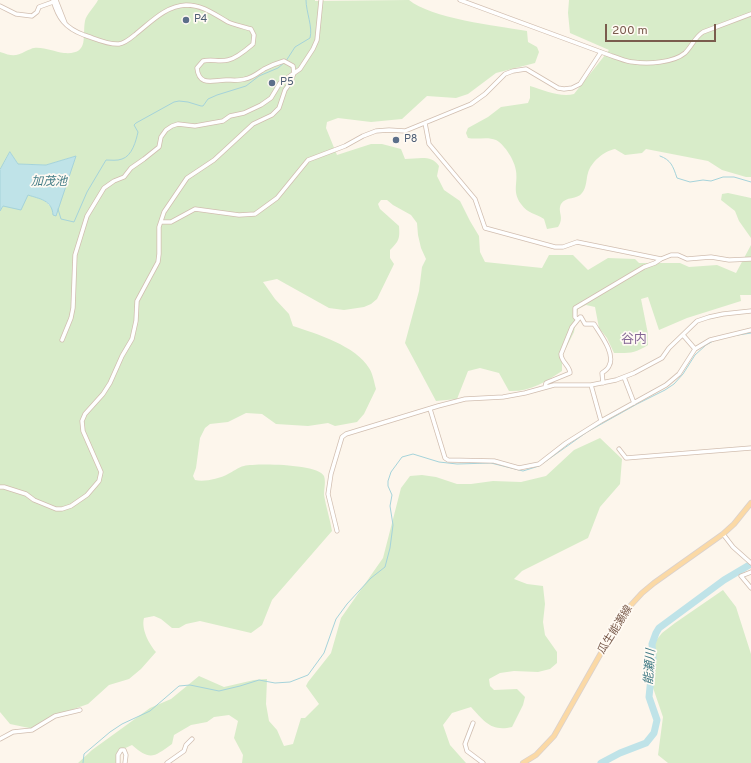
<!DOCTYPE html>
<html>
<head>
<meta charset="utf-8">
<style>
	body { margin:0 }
	#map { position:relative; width:751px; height:763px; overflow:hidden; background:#fdf6ec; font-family:Overpass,sans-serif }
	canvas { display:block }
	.scale { position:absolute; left:605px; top:24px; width:111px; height:18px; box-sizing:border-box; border:2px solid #7a5c4d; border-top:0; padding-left:5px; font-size:12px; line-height:14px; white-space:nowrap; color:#7a5c4d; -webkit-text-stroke:3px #fffaf3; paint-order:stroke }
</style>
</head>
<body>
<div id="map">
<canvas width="751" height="763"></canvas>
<div class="scale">200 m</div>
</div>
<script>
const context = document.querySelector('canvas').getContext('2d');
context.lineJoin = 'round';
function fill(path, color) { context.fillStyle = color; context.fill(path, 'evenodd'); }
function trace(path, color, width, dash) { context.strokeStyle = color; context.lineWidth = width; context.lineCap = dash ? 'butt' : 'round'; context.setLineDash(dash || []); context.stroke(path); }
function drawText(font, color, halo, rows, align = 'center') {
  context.font = font + ' Overpass,"Noto Sans JP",sans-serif'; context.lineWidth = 3.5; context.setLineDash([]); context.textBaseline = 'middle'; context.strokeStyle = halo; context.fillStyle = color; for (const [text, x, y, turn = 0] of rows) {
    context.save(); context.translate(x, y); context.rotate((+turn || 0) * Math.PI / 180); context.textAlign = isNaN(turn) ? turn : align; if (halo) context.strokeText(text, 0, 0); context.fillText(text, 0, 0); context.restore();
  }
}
const green = new Path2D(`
	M98,0H315V1L409,0C430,18 497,26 527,31L528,42L537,47L539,52L535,63L496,73L468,94L456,98L427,96L402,119L371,122L338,118L327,122L326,128L337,155L371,144H382L401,149L405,159C418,159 431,154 439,166L437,176L444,190L460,201L470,221L479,236L480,252L485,262L542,268L549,255H573L588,270L608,258L635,259L639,263H680L689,267L717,265L736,273L751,245V295H740L741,301L687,318L659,330L648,297L641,299L648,334V345C634,354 629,353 614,353L607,338L599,328L595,307L586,305L578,309L574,332L562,356V371C546,382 529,392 509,391L499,373L480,368L468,371L457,399L436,401L405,343L419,291L422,267L426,259L421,248L418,235L417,223L411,215L393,205L387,200H381L378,204L380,209L399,226C400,239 399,241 390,250V258L394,264L377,299L371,304L364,307L344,310L329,308L277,279L263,282L275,299L289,314L293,326C317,334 356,346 369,368C373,374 374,382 376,389L364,414L357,422L335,426L328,423L308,426L276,424L262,414L246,413L228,422L210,424L205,428L200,438L196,468L193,476L195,480C204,482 219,479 228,474C233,472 238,467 244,466C257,463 318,464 324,476C326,482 324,489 324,495C326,507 330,519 332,531L272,600L262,625L251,633L200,621L186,624L179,628H172L161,619L154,616L144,618C141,629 149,644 156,652L141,669L129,679L109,685L88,704L54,716L34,729L10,724L0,712V211L3,206L28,194L45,201L53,209L76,156L46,165L18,164L10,152L0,170V52C12,56 15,57 26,51C29,50 32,48 34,48C45,47 54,52 64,53C90,55 82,36 85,21C86,15 95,6 98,0Z
	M569,0H751V177H746L722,170L708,161L646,149L642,153L625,155L615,149C604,151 591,162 588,173C586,179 587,187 582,193C577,200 566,196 561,204C557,212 565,217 558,227L547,229L544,219C535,213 528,214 521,204C512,191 518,184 516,171C515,161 505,145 496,140C487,136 478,140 468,138L466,133L468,128L488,117L501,107L528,103L530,98V86C543,90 561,98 574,94L609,50L570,33L568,13Z
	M728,193L751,198V238L739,221L735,211L721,200L722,194Z
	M600,438L622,459L620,484L600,507L588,538L522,571L514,579L527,584L543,586L545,604L543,622L545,635L557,652V663L550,669L538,672L514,671L500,673L489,679L490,686L494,690L517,689L525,697L523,705L512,727C491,732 484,721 471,707L452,713L443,725L450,745L466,763H242L243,755L234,738L238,721L229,715L214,717L207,722L191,725L174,735L172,744C154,757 150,761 132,745L121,750L118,761L119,763H78L92,750L150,708L171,699L199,676L224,687L254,680L267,679L266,704L269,721L277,730L284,746L293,744L301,718H305L319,704L306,686L308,682L331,653L341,618L383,558L401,488L410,476L422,475L436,477L457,484H471L493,481L521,482L546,476L574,450Z
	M723,590L736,607L751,654V763H668L658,755L663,717L650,679L654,643L662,633L675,623Z`);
const water = new Path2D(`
	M10,152L18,164L46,165L76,156L56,216L53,215C52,200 40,199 28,195L21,210L3,206L0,211V170Z`);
const stream = new Path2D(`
	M286,61L295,47L310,38C313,27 306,12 306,0
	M660,156C671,160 673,166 677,178L690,182L703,180L711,181L723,177H734L751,182
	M58,209L61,219L74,222L87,192L106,160C111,160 117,161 122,159C132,156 136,141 138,132L134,125L136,123L174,102L179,101L188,102L201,106H203L208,99L217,95L246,86L259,76L278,68L284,63
	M732,336L751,333
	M83,763L84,754L110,732L122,724L150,711L179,686L190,685L219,691L240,686L259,680L275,683L290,682L308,675L324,653L336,619L347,604L371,578L385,567L390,548L393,525L390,506L392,495L388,486V481L391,472L402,457L413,454L439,462L457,464L491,463L523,471L539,466L587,432L637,404L665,390L674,384L683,374L695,355L706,345L715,340`);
const river = new Path2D(`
	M601,763L620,753L646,743L654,733L657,720L649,697L653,658L652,644L656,633L659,628L724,580L751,564`);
const minor = new Path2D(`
	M56,0L65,23
	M460,0L612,56C619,58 626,62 633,62C648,64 673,63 685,53C692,46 695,37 703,32L751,14
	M0,6L16,14L32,16L37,12L39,7L53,2
	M425,123L429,144L475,199L485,228L555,247H563L577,242L661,259
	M161,222H171L195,209L239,215L255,214L277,198L308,160L345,146L363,136L376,131L389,130L405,131L471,104L485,94L505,74L513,71L526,69L558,88L564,89L572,88L580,84L601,52
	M577,319L575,317V308L644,267L655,263L661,259L671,255H678L687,259L711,257L729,260L751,259
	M683,335L695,349L710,340L751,330
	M62,340L71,318L73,308L75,255L87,216L104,188L114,181L124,177L131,168L144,159L159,147L161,137L166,130L172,126L178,124L195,126L223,121L230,116L244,113L261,105L271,98L280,83L300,69L313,49L317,40L321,0
	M624,377L634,403
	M591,385L601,421
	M545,387L546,383L548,382L570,373C570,366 561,362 561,354L572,327L580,317H581L585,324H594C600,334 616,354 609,366C608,369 605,371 602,373L603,383
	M430,409L445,458L448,460L494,461L519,468L539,464L566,443L601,421L666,385L679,374L695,349
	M619,449L626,458L751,448
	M0,487H4L26,494L34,500L56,509H62L71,506L87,495L99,481L101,472L83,431L82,421L85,414L103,394L110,383L122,356L132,339L136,321L137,301L158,262L159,254V227L164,212L187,178L214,160L253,124L272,115L279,108L285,90L290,83L294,73L293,66L284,61C277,63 270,66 264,69C258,73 252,78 245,79C239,81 232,80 226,80C213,80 199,87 197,68L203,61C211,59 220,62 228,60C237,58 246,50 253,44L254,35L251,29C244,27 235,25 228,22C214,14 203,5 186,5C166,6 152,21 137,33C132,37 126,43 119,44C108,45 94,38 84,35C65,28 58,18 53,0
	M337,531L328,494L331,474L342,437L346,434L438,406L465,399L503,397L525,393L554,385H591L616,380L634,373L662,358L669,348L697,321L709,317L723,314L751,311
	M723,534L733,547L751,563
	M751,572L741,576L751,588
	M473,723L465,744L467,751L483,763
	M0,739L13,732L32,730L55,716L80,710
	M118,763V755L121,750H124L126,755L125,763
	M167,763L184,751L186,745L192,739`);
const major = new Path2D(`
	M523,763L536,755L554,736L618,623L631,605L642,593L654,583L723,534L734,524L751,503`);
const markers = [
	[186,20,4,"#5c6f8a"],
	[272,83,4,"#5c6f8a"],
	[396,140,4,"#5c6f8a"]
];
const serviceNames = [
	["P4",194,20],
	["P5",280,83],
	["P8",404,140]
];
const streetNames = [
	["瓜生能瀬線",616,630,-58]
];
const waterNames = [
	["加茂池",49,183],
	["能瀬川",651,667,-86]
];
const quarterNames = [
	["谷内",634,340]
];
fill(green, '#d8ecc9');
fill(water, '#bfe3e8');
trace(water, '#a5d3da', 1);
trace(stream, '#a5d3da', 1);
trace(river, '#bfe3e8', 7);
trace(minor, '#d1beb0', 5);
trace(major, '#dad1cd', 6);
trace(minor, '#fff', 3.5);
trace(major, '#fbd9a5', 4.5);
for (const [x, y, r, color] of markers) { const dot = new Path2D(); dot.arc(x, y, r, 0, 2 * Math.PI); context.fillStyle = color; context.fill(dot); trace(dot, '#fffaf3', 1.5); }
drawText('11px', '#4e5e75', '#fffaf3', serviceNames, 'left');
drawText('11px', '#7a5c4d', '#fffaf3', streetNames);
drawText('italic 12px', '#437c86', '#fffaf3', waterNames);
drawText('13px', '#846695', '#fffaf3', quarterNames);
</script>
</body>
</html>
